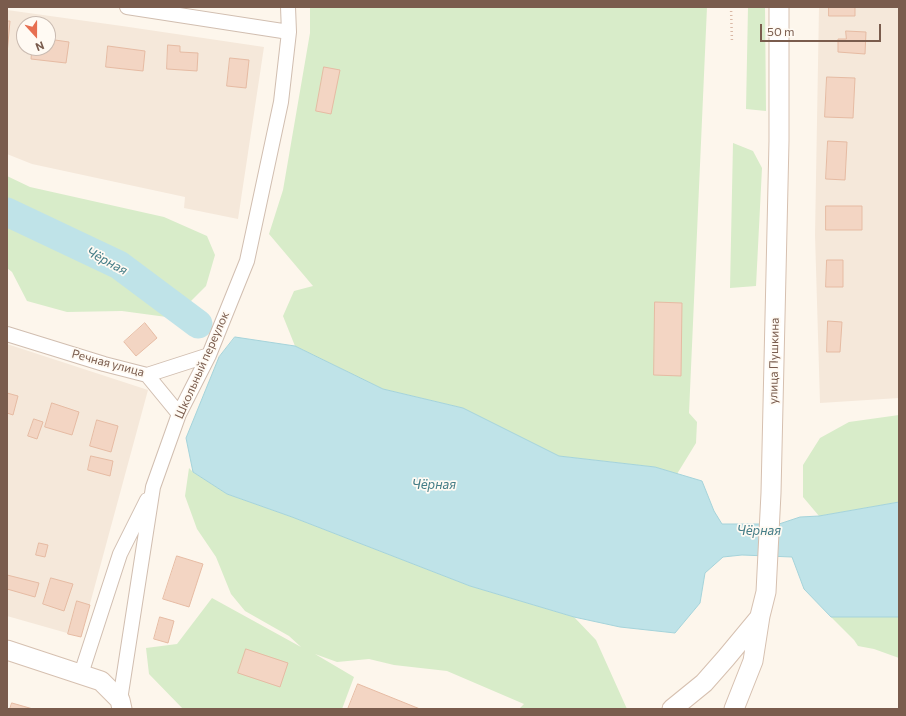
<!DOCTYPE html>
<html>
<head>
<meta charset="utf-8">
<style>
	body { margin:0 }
	#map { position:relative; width:906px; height:716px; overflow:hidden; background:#fdf6ec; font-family:Commissioner,sans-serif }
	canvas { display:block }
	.frame { position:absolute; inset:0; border:8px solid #7a5c4d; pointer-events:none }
	.north { position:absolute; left:16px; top:16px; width:40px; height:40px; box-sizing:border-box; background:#fffaf3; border:1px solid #cabbb1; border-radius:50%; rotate:159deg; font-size:11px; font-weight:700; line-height:16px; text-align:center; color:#7a5c4d }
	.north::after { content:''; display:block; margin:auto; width:14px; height:18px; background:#e76f51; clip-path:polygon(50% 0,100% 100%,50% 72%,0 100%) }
	.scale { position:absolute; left:760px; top:24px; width:121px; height:18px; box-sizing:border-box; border:2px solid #7a5c4d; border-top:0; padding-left:5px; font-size:12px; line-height:14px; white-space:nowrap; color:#7a5c4d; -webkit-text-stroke:3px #fffaf3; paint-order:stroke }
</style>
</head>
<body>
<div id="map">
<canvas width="906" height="716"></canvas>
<div class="frame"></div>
<div class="north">N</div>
<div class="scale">50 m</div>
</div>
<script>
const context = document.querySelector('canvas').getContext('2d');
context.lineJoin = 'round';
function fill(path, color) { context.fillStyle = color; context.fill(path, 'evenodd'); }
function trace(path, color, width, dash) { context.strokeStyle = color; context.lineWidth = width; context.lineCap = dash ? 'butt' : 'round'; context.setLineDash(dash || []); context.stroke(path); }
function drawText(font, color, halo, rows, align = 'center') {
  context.font = font + ' Commissioner,sans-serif'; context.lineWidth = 3.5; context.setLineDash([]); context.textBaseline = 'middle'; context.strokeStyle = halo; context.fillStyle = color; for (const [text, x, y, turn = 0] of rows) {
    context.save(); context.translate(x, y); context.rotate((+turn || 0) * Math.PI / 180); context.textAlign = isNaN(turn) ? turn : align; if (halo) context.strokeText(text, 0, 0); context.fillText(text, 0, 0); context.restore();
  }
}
const residential = new Path2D(`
	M819,7H899V398L820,403L815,235Z
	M7,10L122,26L264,47L238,219L184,208L185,197L32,164L7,154ZM24,24H48V48H24Z
	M7,344L148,390L81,637L7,616Z`);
const green = new Path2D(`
	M310,7H707L689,413L697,422L696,443L677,474L655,467L559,456L463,408L383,389L295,346L283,316L294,291L313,286L269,234L283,190L310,33Z
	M748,7H765L766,111L746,109Z
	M733,143L753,151L762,168L756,286L730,288Z
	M7,176L30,187L164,217L207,236L215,255L206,286L174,318L122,311L67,312L27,301L12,272L7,268Z
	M899,415V502L819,516L803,497V465L820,438L849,422Z
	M189,468L193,472L227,494L292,517L470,586L574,617L596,640L627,709H519L524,704L447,671L394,665L369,659L337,662L315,654L354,677L342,709H183L149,674L146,648L177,644L212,598L301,647L289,636L245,611L231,594L216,557L197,529L185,496Z
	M831,617H899V658L874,649L858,646L854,640Z`);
const water = new Path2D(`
	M235,337L295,346L383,389L463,408L559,456L655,467L702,481L714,511L722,524H779L800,517L819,516L899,502V617H831L804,589L792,557L742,555L723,557L705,573L700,603L675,633L620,627L574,617L470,586L292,517L227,494L193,472L186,438L219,357Z`);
const river = new Path2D(`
	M7,212L119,265L198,324`);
const building = new Path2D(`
	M829,7H855V16H829Z
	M7,21H10L7,54Z
	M846,31L866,32L865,54L838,52V39H846Z
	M48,39L69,42L66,63L31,59L32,48H48Z
	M168,45L180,46V52L198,53L197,71L167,69Z
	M108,46L145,51L143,71L106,67Z
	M230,58L249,60L246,88L227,86Z
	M324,67L340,70L331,114L316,111Z
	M827,77L855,78L853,118L825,117Z
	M828,141L847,142L845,180L826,179Z
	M826,206H862V230H826Z
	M827,260H843V287H826Z
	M655,302L682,303L681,376L654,375Z
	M828,321L842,322L840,352H827Z
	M145,323L157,338L136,356L124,342Z
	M7,393L18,396L13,415L7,413Z
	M52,403L79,412L72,435L45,427Z
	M34,419L43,422L37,439L28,436Z
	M97,420L118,426L111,452L90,446Z
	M91,456L113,461L110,476L88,470Z
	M39,543L48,545L45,557L36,555Z
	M177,556L203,564L189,607L163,599Z
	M7,575L39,583L35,597L7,589Z
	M51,578L73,584L64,611L43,604Z
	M77,601L90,605L81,637L68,634Z
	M160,617L174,621L168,643L154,639Z
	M246,649L288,663L280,687L238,673Z
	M358,684L420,709H348Z
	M12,703L33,709H10Z`);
const path = new Path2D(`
	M731,7L732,43`);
const street = new Path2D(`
	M127,7L289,32
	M7,334L104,364L147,375L209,355
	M147,375L179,414
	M81,674L120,554L147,500
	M120,700L153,487L179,414L209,355L247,261L281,102L289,32L288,7`);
const secondary = new Path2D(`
	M7,650L101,681L120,700L122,709
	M672,709L704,683L726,658L760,617
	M734,709L753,661L760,616L766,592L771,493L779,141V7`);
const streetNames = [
	["улица Пушкина",774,361,-89],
	["Речная улица",108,363,15],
	["Школьный переулок",202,365,-66]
];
const waterNames = [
	["Чёрная",107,261,28],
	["Чёрная",434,485],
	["Чёрная",759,531]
];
fill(residential, '#f5e8da');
fill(green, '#d8ecc9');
fill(water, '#bfe3e8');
trace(water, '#a5d3da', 1);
trace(river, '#bfe3e8', 29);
fill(building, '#f3d5c3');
trace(building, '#e6bba3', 1);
trace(street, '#d1beb0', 16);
trace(secondary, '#d6c0b0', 21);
trace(path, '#d9b8a5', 2.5, [1, 3]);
trace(street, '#fff', 14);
trace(secondary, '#fff', 19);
drawText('12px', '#7a5c4d', '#fffaf3', streetNames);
drawText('italic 13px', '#437c86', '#fffaf3', waterNames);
</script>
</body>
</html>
